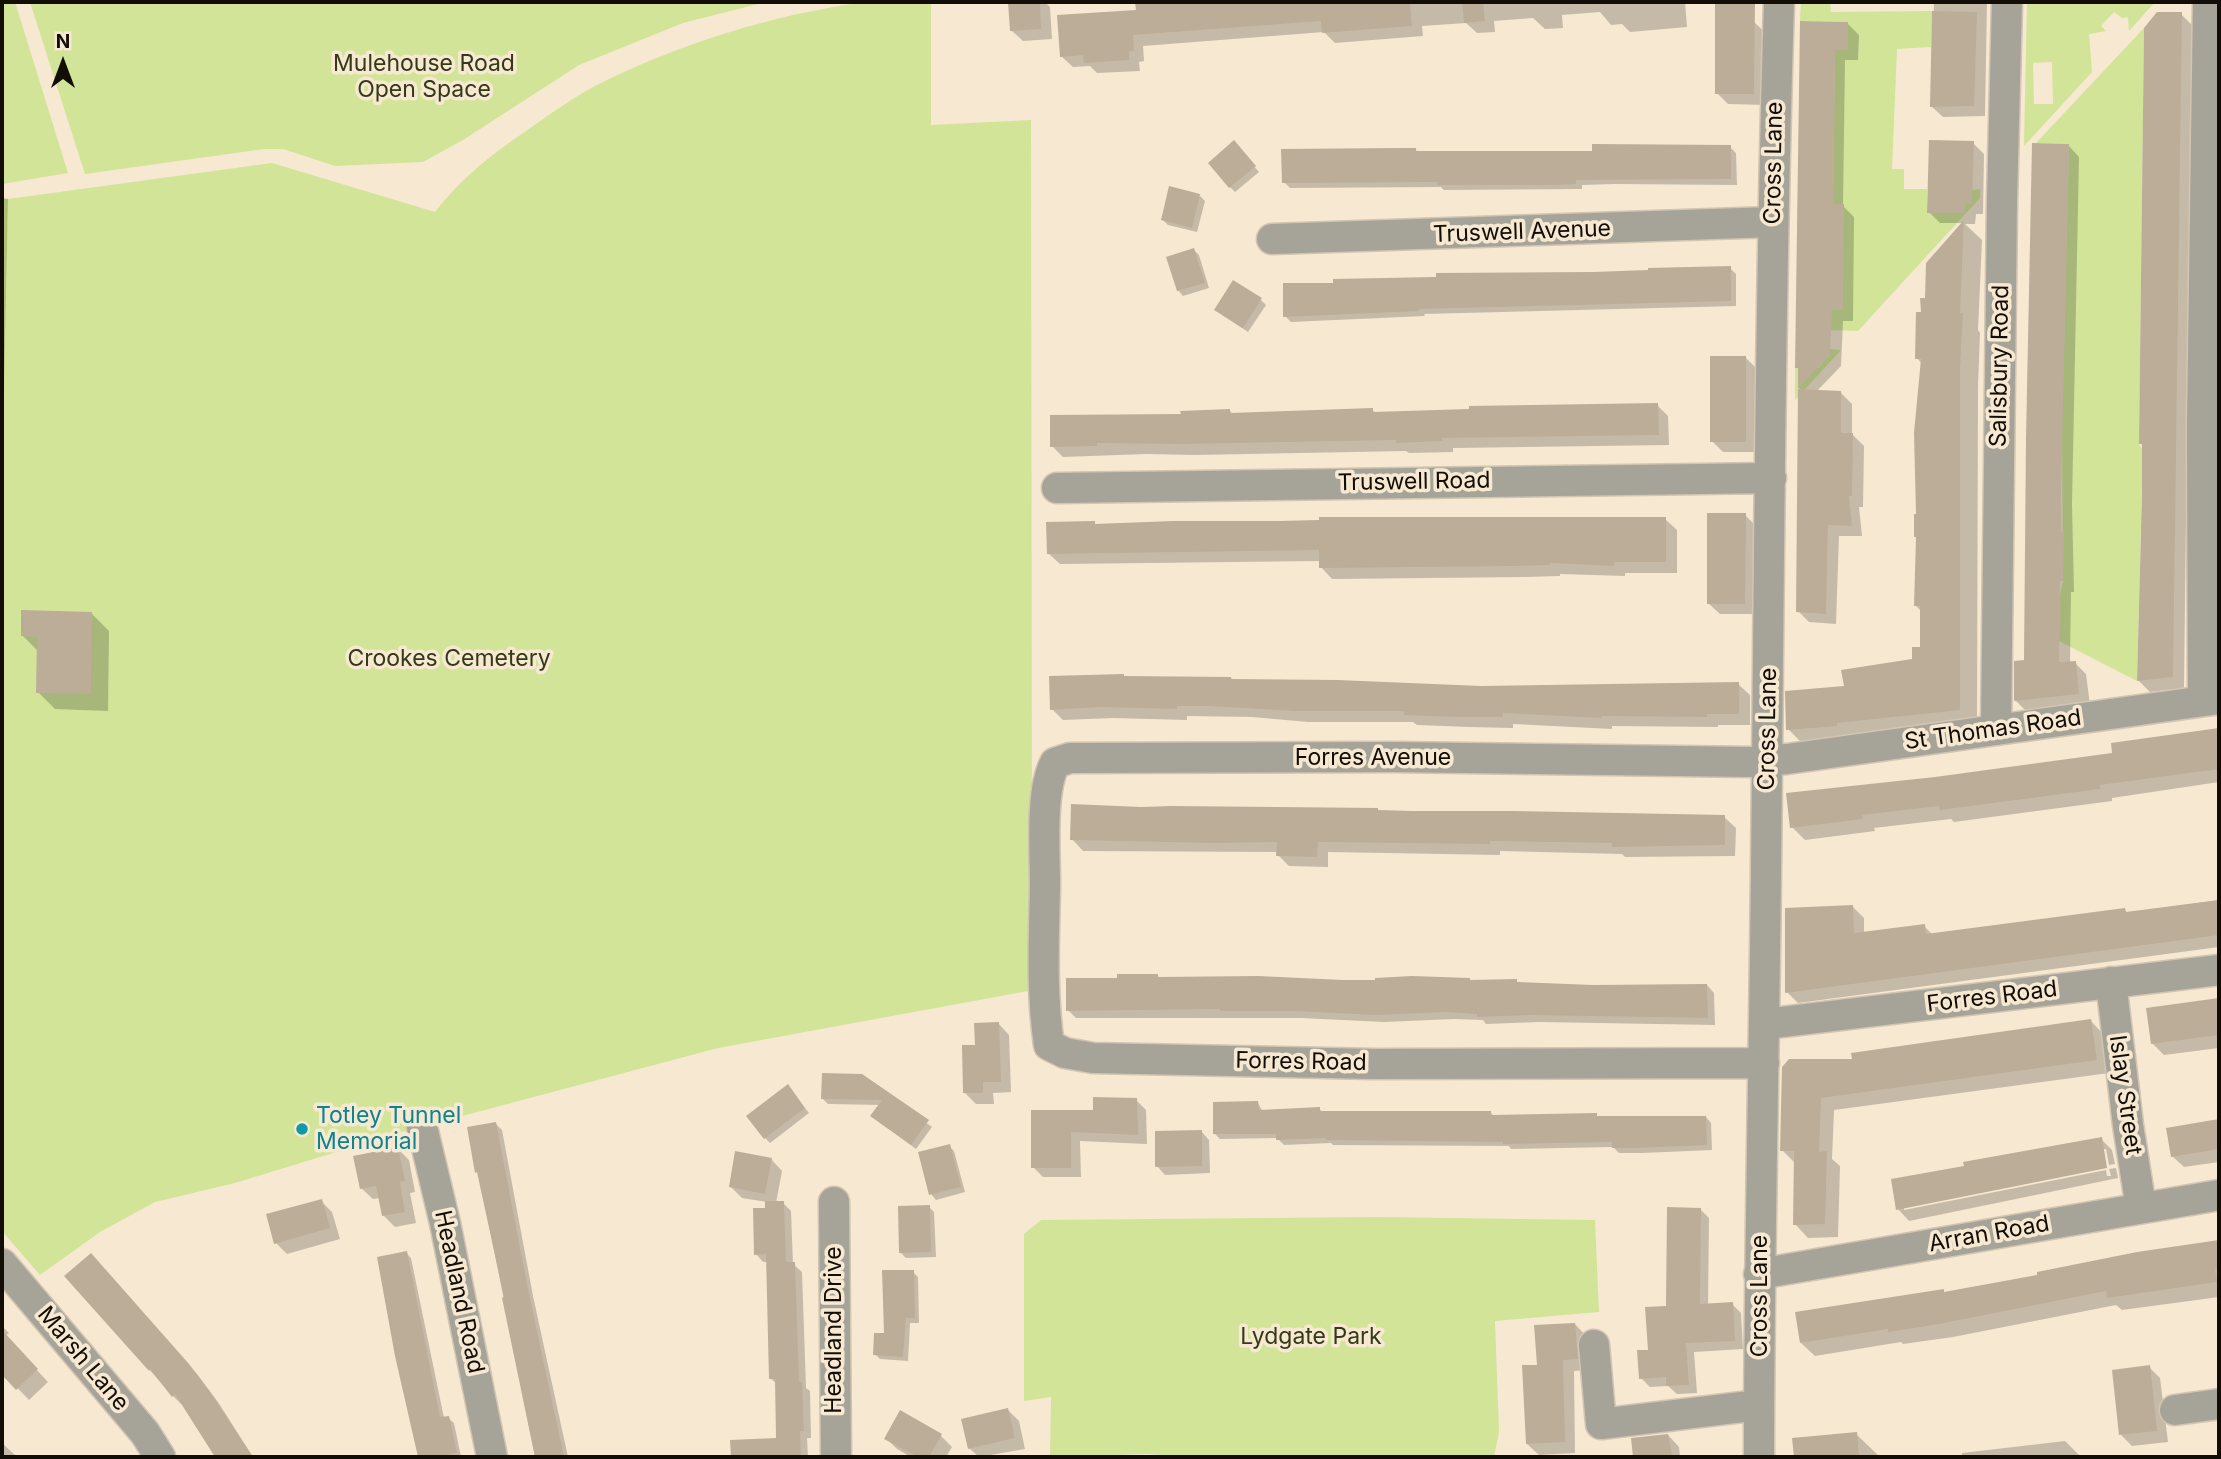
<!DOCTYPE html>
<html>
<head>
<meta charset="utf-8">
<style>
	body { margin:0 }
	#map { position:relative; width:2221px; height:1459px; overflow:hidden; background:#f7e8d2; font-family:Inter,sans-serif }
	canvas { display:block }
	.frame { position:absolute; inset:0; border:4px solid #120e07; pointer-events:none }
	.north { position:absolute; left:28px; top:28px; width:70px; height:70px; -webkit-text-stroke:5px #f7e8d2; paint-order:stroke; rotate:0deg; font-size:19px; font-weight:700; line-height:28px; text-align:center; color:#120e07 }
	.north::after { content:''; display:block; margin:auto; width:24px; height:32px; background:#120e07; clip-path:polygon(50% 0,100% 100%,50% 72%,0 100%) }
</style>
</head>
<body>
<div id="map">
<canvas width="2221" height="1459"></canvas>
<div class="frame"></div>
<div class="north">N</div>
</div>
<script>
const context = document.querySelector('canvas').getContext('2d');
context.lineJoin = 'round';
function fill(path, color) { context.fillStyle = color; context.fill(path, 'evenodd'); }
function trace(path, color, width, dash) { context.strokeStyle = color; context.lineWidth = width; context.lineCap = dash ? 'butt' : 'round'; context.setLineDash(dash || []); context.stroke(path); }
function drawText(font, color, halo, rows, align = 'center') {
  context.font = font + ' Inter,sans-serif'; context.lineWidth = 7; context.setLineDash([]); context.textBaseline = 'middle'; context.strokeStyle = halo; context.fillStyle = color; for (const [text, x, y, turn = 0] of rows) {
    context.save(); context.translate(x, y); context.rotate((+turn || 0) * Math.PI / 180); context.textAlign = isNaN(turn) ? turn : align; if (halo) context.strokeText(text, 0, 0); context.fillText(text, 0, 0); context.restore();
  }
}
const green = new Path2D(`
	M2,2H15L68,173L2,184Z
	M30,2H766L683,23L579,65L463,140L423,162L335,166L283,149H264L85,174Z
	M865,2H931V125L1031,120L1032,872L1028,991L718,1048L402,1132L235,1183L155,1202L100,1232L40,1275L2,1231V492L8,199L272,163L435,212C460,179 492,154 526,131C549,115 572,98 597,85C681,43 772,15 865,2Z
	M1801,2H1830L1831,12L1932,11L1931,47L1897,49L1892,169H1904V189H1927V213L1972,190L1980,189V198L1858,331L1830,330L1831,310H1843L1833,204L1835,50H1848V22L1800,21Z
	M2027,2H2155L2129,31L2128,17L2122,18L2114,12L2101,26L2106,31L2089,34L2092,72L2024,146ZM2052,62L2053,104H2034L2033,63Z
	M2144,28L2139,444C2148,457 2152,471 2142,484L2137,681L2059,641L2060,595L2063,581L2062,424L2069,144L2036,143Z
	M1830,349L1841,350L1795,400V368H1818L1830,354Z
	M1379,1217L1595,1220L1599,1312L1495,1321L1499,1432L1494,1457H1189L1147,1454L1050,1457L1051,1397L1024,1401V1234L1041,1220Z`);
const forest = new Path2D(`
	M2,198L8,199L2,492Z`);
const shadow = new Path2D(`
	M1010,2H1045L1050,7L1052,39L1023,41L1011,30Z
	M1137,2H1685L1687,27L1630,32L1622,24L1611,25L1600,12L1562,15L1563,28L1545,29L1533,18L1494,21L1495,32L1477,33L1466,23L1422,26L1423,36L1335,43L1324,32L1143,46L1144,61L1139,62L1140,71L1097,73L1090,66L1073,67L1061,56L1138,12Z
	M1934,2H1987L1985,116L1943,117L1931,106Z
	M2181,14L2192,25L2184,688L2150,692L2139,681L2143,446L2141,444Z
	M1754,22L1766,33L1765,105L1728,104L1717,93Z
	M1802,23H1847L1859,35L1858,60H1845L1843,206L1854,217L1853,321H1843L1841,366L1816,392L1841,393L1852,404V434L1864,446L1863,507H1859L1862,536H1839L1836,624L1809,622L1798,611L1802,391L1799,388Z
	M1973,143L1984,154L1983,214H1976L1975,224H1965L1982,240L1978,330L1980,333L1978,387L1977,727L1806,747L1788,729L1846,688L1914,661L1921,649L1922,612L1916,606L1922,364L1917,358L1927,300L1964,223H1940L1929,212Z
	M2068,145L2079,157L2072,504L2074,592H2071L2070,663H2075L2086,674L2090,705L2027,712L2016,701L2026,661Z
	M1730,147L1736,153L1737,185L1615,184L1582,185V189L1444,190L1441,187L1290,188L1284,182L1416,150L1418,153H1594Z
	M1239,148L1259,172L1235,192L1230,187Z
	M1200,196L1205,201L1197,232L1168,225L1163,220Z
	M1194,250L1199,255L1209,288L1183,296L1178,290Z
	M1730,268L1736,274V306L1424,314L1425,316L1291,322L1285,316L1593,274Z
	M1261,300L1266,305L1248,332L1222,315Z
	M1745,357L1757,369V452H1723L1712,441Z
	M1657,405L1668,416L1669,445L1453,448V452L1409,453L1406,451L1194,455L1146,454L1063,457L1052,446L1182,416L1230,411L1233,414L1372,410L1376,413Z
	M1745,515L1756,526V614H1720L1708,603Z
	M1665,519L1677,530V573H1625V576L1560,574V576L1526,577L1332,579L1321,567V561L1060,564L1048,553L1094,523L1097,526Z
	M92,614L109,631L108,711L55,709L38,692L39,652L23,636Z
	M1231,678L1234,681L1481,688L1738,684L1750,695V725H1718V727L1612,726V729L1513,724V728L1469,727L1417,725L1413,722H1308L1252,717L1187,716V720L1113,718L1063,720L1052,709Z
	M2219,730V782L2112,798V801L1954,822L1951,819L1874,828L1875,831L1805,840L1792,827L1935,779L2114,754L2113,744Z
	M1379,812L1724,817L1736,828L1735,856L1625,857L1622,854L1500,851V855L1328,852V867L1289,866L1278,855V852L1083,851L1072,839Z
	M2219,900V947L1798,1003L1787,992L1853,907L1864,918V934L1924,926L1933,935L2124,910L2128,913Z
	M1158,976L1160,979L1377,982L1516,981L1519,984L1554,986L1707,985L1714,993L1715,1025L1539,1022L1486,1024L1483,1020L1454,1019L1384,1022L1301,1018H1076L1068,1010L1118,980Z
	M2219,1000V1048L2164,1055L2152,1043L2148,1009Z
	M2091,1021L2104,1035L2109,1073L1834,1110L1832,1159L1840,1166L1838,1237L1808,1238L1795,1224V1163L1782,1150L1784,1068L1854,1061Z
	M998,1023L1009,1035L1011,1092L993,1093L994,1104H976L965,1093Z
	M861,1075L932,1127L916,1149L878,1121L881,1105L828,1104L823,1099Z
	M792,1092L809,1113L770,1143L765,1138Z
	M1136,1100L1146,1110L1147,1144L1080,1141L1081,1177H1043L1033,1167V1112H1095Z
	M1258,1103L1263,1112L1319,1109L1323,1112L1491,1113L1495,1117L1596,1115L1599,1118L1706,1117L1711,1123L1712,1150L1642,1153H1619L1613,1147L1511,1149L1509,1146L1333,1145L1331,1143L1284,1145L1277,1138L1220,1139L1214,1133Z
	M2219,1121V1162L2184,1167L2172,1156L2168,1130Z
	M496,1124L502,1130L533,1296L568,1457H535L479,1174L477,1172Z
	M1201,1131L1209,1140L1210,1173L1165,1175L1157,1166Z
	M2101,1139L2112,1150L2115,1164L2109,1165L2106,1149H2102L2105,1166L1904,1207V1210L2106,1170L2107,1176H2111L2109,1169L2116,1168L2118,1178L1909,1221L1898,1209L1893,1180L1966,1167L1965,1164Z
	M949,1146L954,1151L965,1192L936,1200L931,1194Z
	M398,1149L409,1160L415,1192L410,1193L416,1223L395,1227L384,1216L380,1198L373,1199L361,1188Z
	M771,1159L782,1171L776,1203H783L791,1211L793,1264L802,1272L806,1388L810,1391L811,1438H807L808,1457H771L770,1440L778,1439L777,1384L770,1378L768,1262H763L756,1254L767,1202L742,1198L730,1186Z
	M321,1201L332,1212L340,1239L287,1254L276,1243Z
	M929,1207L934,1212L936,1257L906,1258L901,1253Z
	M1700,1209L1709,1218L1708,1306L1732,1304L1741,1313L1743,1349L1694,1352L1697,1393L1677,1394L1668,1386L1650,1387L1641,1378L1668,1308Z
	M2219,1242V1297L2122,1310L2116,1305L1953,1337L1903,1344L1901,1342L1815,1356L1801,1343L1943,1291L1945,1293L2039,1276L2138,1254Z
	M406,1253L411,1258L444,1418H448L454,1423L461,1457H419L397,1356Z
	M98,1263L197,1374L218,1402L253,1457H216L182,1403L181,1404L173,1396L66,1277Z
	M913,1272L918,1277L919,1323H910L908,1361L880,1359L875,1354L885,1335Z
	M1575,1324L1586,1336L1588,1370L1574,1371L1575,1453L1539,1455L1527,1444L1539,1366Z
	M2,1326L9,1333L5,1336L48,1382L29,1400L2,1372Z
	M2149,1367L2160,1378L2168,1442L2132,1446L2121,1435Z
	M1008,1410L1019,1421L1025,1449L979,1457L969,1448Z
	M1856,1434L1880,1457H1796L1794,1439Z
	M1668,1435L1679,1447L1680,1457H1635L1633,1440Z
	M941,1436L952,1447L946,1457H911L897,1449L886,1438Z
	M2065,1441L2081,1457H1962V1453Z
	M2,1443L16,1456V1457H2Z`);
const building = new Path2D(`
	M1008,2H1040L1041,29L1010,31Z
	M1135,2H1410L1412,26L1322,33L1321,21L1133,35L1134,51H1129V60L1084,63L1083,55L1060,57L1057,15L1136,10Z
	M1462,2H1483L1485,21L1464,23Z
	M1715,2H1755L1754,94H1715Z
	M1932,11L1977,12L1974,106L1930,107Z
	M2157,12H2182L2173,677L2137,681L2142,494V444H2139L2144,28Z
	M1800,21L1848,22V50H1835L1833,204H1844L1843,310H1832L1830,354L1798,389V368H1795Z
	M1234,140L1256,166L1229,188L1208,163Z
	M1929,140L1974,141L1972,204H1965V213H1927Z
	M2032,143L2069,144L2061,492V532H2064L2063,581H2060L2059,662L2076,661L2079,694L2014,701V661L2024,660L2026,438Z
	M1592,144L1731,145V179L1576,180V184L1560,185H1437V182L1282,183L1281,149L1400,148H1416V151H1592Z
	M1169,186L1200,194L1192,228L1161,220Z
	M1964,220L1960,313H1963L1960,368V710L1837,723V726L1786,730L1785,691L1844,686L1841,670L1912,659V647H1920V606H1914L1916,537H1914V514H1916L1914,433L1921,359H1915L1916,312H1921L1920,298H1925L1926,263Z
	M1194,248L1205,283L1177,291L1166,257Z
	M1731,266V301L1419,309V311L1283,317V283H1333V279L1436,277V273L1593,272L1648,270V268Z
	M1233,280L1262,298L1243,328L1214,310Z
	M1710,356H1746V442H1710Z
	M1798,389L1841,391V433H1853L1852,496H1849L1852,526L1828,525L1826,614L1796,612Z
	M1658,403L1659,435L1442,438V441L1396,443V440L1182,444L1097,443V446L1050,447V415L1181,414L1180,411L1230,409V413L1373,408V412L1469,409V406Z
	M1707,513H1746L1745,604H1707Z
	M1319,517H1666V562H1614V566L1550,563V565L1514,566L1319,568V550L1047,554L1046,522L1095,521V524L1173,521H1280L1319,520Z
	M21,610L92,612L91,694L36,693L37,637L21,636Z
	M1124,674V676L1231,677V679L1337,680L1481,686L1739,682V714H1707V717L1601,716V718L1503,713V717H1456L1404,715V711H1296L1208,706H1177V709L1100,707L1050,710L1049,676Z
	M2219,728V769L2100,785V789L1940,810L1939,806L1862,815L1863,819L1790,828L1786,793L1935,777L2112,753L2111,743Z
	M1071,804L1141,807L1172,806L1378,808V810L1412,811H1513L1725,815V845L1612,847V843L1490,841V844L1318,842L1317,857L1276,856L1277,842L1215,843L1070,840Z
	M2219,900V935L1785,993V908L1853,905L1854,933L1925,924L1926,934L2125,908L2126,912Z
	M1117,974H1158V977L1258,976L1343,980H1375V978L1412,976L1470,978V980L1517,979V982L1593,985L1707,984L1708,1018L1530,1015L1477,1017V1014L1446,1012L1375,1015L1293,1011H1220V1009L1066,1011V978H1117Z
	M2219,998V1035L2151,1044L2146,1008Z
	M2091,1019L2097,1060L1821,1098L1819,1152L1827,1151L1825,1224L1793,1225L1794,1151H1780L1782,1067L1789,1059H1852L1851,1053Z
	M999,1022L1001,1082H983V1093H963L962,1045H975L974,1023Z
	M822,1073L862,1074L929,1120L911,1145L870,1116L882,1100L821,1099Z
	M788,1084L805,1108L764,1139L746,1116Z
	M1093,1097L1137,1098L1138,1135L1071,1132V1168H1031V1110H1093Z
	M1258,1101L1259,1110L1320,1107V1111H1491V1115L1597,1113V1116H1706L1707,1145L1635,1148H1612V1142L1503,1144V1142L1326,1140V1138L1276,1140V1134H1213V1102Z
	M2219,1119V1149L2171,1157L2166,1128Z
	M496,1122L528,1289L564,1457H535L502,1298L504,1297L477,1172L475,1173L467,1127Z
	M1202,1130V1166L1155,1167V1131Z
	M2102,1137L2107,1168L1896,1210L1891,1179L1964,1166L1963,1162Z
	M950,1144L961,1187L929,1195L918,1152Z
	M398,1147L405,1181L400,1182L405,1212L382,1216L376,1186L360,1189L353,1156Z
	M735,1151L772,1158L765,1194L729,1187Z
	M322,1199L330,1228L274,1244L266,1214Z
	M765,1201H784L786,1262H795L799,1382H802L804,1431H800L801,1457H731L730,1440L776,1438L775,1379H769L766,1254L754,1255L753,1208H765Z
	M930,1205L931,1252L899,1253L898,1206Z
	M1667,1207L1701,1208L1700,1304L1733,1302L1735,1341L1686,1343L1689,1385L1666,1386V1377L1639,1379L1637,1350H1648L1645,1307L1666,1306Z
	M2219,1240V1269H2215L2217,1282L2107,1298L2106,1291L1939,1324L1888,1332V1329L1800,1343L1795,1312L1944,1289V1292L2037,1275V1272L2137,1252Z
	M407,1251L440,1417L449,1416L457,1453L436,1457H418L395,1356L377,1257Z
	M91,1253L189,1364L210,1392L253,1457H215L175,1394L172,1397L150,1369L149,1371L64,1276Z
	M882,1270H914L915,1318H906L903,1357L873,1355L874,1333H884Z
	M1575,1323L1578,1359L1563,1360L1565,1442L1526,1444L1522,1365H1537L1534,1325Z
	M2,1330L38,1369L16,1390L2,1375Z
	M2150,1365L2157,1431L2119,1435L2112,1370Z
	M1008,1408L1015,1438L968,1449L961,1419Z
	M900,1410L942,1434L929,1457H918L884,1439Z
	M1857,1432L1859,1457H1794L1792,1438Z
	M1668,1434L1672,1457H1633L1631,1438Z`);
const minor = new Path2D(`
	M1272,239L1772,222
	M1057,488L1771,478
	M2203,700L2202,425L2208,2
	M1996,730L2002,201L2007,2
	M2111,982L2128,1125L2141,1208
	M1765,1024L2219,970
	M1764,1063L1374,1064L1093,1058L1065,1053L1049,1045C1041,992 1044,938 1045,885C1045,851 1040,792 1055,763L1070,758L1394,757L1751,762L1787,759L2219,699
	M422,1127L445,1223L492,1457
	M834,1202L836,1457
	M2,1264L145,1433L160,1457
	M1759,1274L2219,1195
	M1594,1345L1601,1424L1759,1405
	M2175,1410L2219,1404
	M1759,1457C1759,1262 1764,1067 1766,872C1769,582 1770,292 1779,2`);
const markers = [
	[302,1129,7,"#0f9aa8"]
];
const parkNames = [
	["Mulehouse Road",424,64],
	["Open Space",424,90],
	["Crookes Cemetery",449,659],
	["Lydgate Park",1311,1337]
];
const streetNames = [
	["Cross Lane",1774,163,-89],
	["Truswell Avenue",1522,232,-2],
	["Salisbury Road",2000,366,-89],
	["Truswell Road",1414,482,-1],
	["Cross Lane",1768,729,-89],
	["St Thomas Road",1993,730,-8],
	["Forres Avenue",1373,758],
	["Forres Road",1992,997,-7],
	["Forres Road",1301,1062,1],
	["Islay Street",2125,1095,82],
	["Arran Road",1989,1234,-10],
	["Headland Road",459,1292,78],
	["Cross Lane",1760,1296,-90],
	["Headland Drive",834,1330,-90],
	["Marsh Lane",83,1359,50]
];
const cultureNames = [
	["Totley Tunnel",316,1116],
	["Memorial",316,1142]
];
fill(green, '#d1e498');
fill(forest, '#adc170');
fill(shadow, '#0003');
fill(building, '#bbad98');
trace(minor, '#d2c5b2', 33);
trace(minor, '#a6a398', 30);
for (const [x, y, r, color] of markers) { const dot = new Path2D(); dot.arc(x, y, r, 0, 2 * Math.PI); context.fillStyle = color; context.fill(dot); trace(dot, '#f7e8d2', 2.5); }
drawText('23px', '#323a17', '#f7e8d2', parkNames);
drawText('23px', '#120e07', '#f7e8d2', streetNames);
drawText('23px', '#0d838f', '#f7e8d2', cultureNames, 'left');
</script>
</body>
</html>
